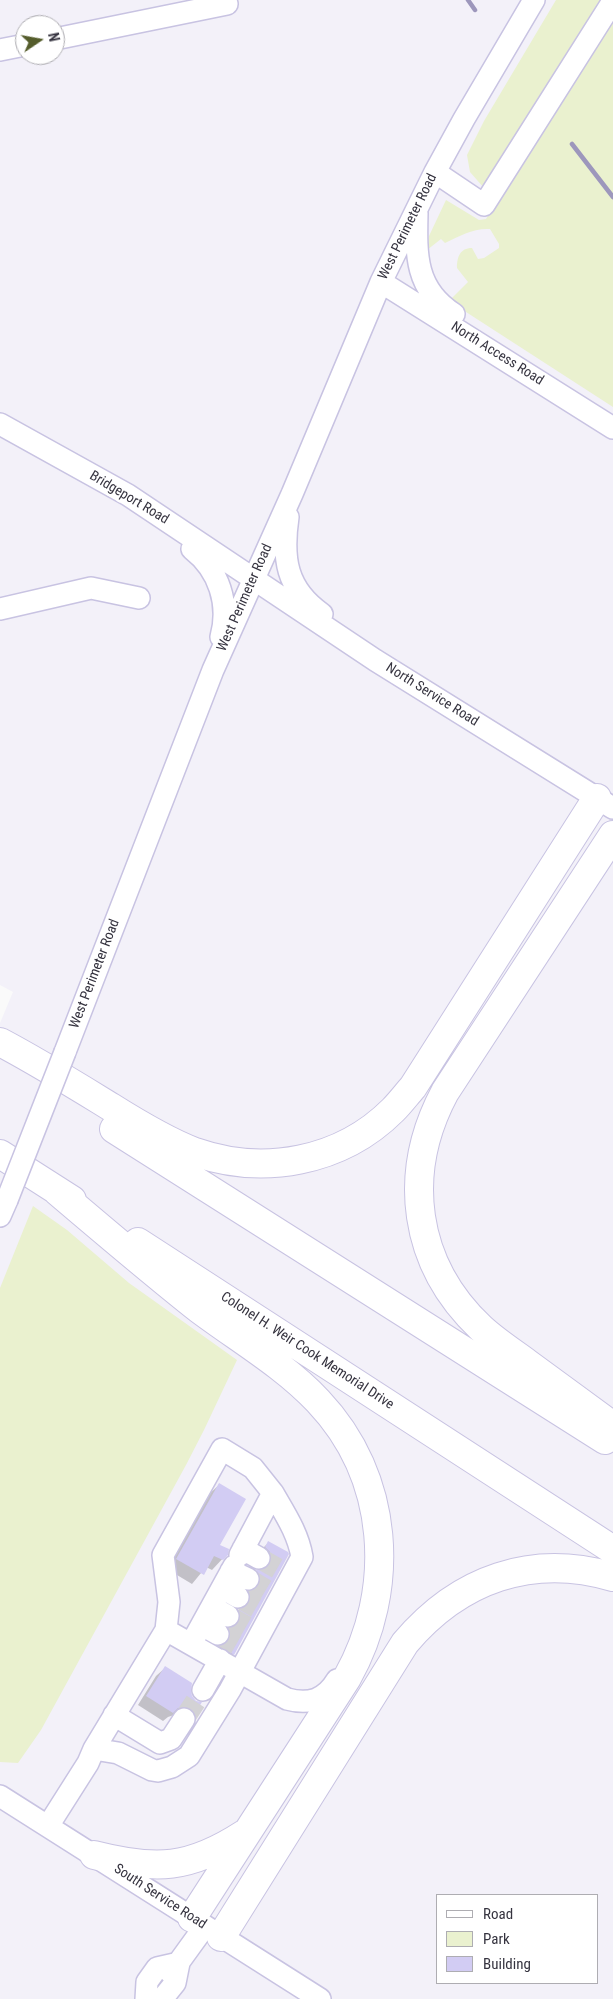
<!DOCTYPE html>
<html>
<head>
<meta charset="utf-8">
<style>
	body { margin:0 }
	#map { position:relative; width:613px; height:1999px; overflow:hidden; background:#fafafa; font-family:"Roboto Condensed",sans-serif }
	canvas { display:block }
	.legend { position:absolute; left:436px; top:1894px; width:162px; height:90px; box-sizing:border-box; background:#fff; border:1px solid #aeadb2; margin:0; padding:6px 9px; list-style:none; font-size:15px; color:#35333f }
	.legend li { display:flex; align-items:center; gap:10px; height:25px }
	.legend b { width:25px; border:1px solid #aeadb2 }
	.north { position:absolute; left:15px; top:15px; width:50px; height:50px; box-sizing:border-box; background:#fff; border:1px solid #aeadb2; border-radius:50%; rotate:78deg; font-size:14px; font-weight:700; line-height:20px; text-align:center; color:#35333f }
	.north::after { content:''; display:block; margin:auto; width:18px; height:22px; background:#555d2c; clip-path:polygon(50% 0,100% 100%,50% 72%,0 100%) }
</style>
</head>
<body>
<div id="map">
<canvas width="613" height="1999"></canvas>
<ul class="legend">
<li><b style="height:6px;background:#fff"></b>Road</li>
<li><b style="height:14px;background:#eaf1cf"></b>Park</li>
<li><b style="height:14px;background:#d2ccf3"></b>Building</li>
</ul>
<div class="north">N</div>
</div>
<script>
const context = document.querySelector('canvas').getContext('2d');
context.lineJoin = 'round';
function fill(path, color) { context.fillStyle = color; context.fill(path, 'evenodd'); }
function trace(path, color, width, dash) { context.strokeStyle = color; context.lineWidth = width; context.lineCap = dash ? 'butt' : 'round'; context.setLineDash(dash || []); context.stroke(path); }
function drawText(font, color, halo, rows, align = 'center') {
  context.font = font + ' "Roboto Condensed",sans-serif'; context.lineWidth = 5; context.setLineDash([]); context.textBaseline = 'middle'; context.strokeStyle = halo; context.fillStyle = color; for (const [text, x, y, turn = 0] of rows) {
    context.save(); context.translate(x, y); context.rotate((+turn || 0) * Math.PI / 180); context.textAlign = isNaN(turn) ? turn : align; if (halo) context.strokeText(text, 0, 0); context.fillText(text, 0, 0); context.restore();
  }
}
const built = new Path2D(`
	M0,0H613V1999H0V1023L13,992L0,985ZM25,25H55V55H25ZM437,1895H597V1983H437Z`);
const green = new Path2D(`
	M556,0H605L484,188L470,172L467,155L484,121Z
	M613,16V407L449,301L468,282L457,268C457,257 460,248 472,248L478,259L484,258L499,248V244L490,229C473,228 460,236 445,243L441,239L427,250L429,236L446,200L479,220L486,219L540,131Z
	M33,1206L67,1230L129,1283L237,1360L204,1430L186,1465L41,1730L18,1763L0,1762V1288Z`);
const shadow = new Path2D(`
	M219,1485V1545L226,1555L212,1570L206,1567L192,1584L167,1569L208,1495Z
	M268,1543L287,1553L233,1654L222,1666L218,1641L229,1631L227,1622L239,1611L238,1604L248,1594L249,1590L245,1583L256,1571H260L256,1555Z
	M165,1668L196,1702L200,1703L185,1721L174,1715L168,1717L163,1721L138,1705L156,1676Z`);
const stream = new Path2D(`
	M468,0L475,10
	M572,144L613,197`);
const building = new Path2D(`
	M219,1483L246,1499L220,1545L229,1549L228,1555L223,1560L214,1556L204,1575L176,1559Z
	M268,1541L288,1552L289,1554L234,1655L220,1646L225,1644L229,1640V1628L235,1626L239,1622L240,1615L239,1609L244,1608L249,1604L250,1597L249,1591L255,1589L259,1585L260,1577L256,1570L265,1569L270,1564L271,1558L270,1552L265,1547Z
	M165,1666L192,1683L191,1690L192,1696L196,1701L202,1702L195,1713L190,1708L184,1707L178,1708L173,1713L146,1696Z`);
const minorTunnel = new Path2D(`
	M259,1558L280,1570
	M248,1579L268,1591
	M238,1597L259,1609
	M228,1616L249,1628
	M218,1634L239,1646
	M184,1719L203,1690`);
const minor = new Path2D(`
	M55,39L227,4
	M0,50L25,45
	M435,172L484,205L613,1
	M417,213C416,255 415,289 454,314
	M381,282L613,428
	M0,424L128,495L375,660L613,808
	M288,517C282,558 286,589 322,614
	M192,549C219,570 230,604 221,637
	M0,609L91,588L139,598
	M65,1052L213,670L292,494L381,282L435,172L464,119L534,0
	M0,1216L7,1200
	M243,1549L259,1558
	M240,1555L273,1493
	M231,1571L248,1579
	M222,1588L238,1597
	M212,1607L228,1616
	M202,1625L218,1634
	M166,1630L169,1602L163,1555L222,1449L253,1468L273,1493L280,1505
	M191,1644L234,1566
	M203,1690L220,1660
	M114,1715L160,1743L171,1739L184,1719
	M94,1749L118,1753L152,1770L158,1771L172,1767L189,1756L230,1690L302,1557C298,1533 285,1514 273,1493
	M0,1796L320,1999
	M48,1826L88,1763L94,1749L166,1630L287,1699C309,1705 325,1700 337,1680
	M171,1973L205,1926
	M146,1999L147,1982L157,1968L179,1963L175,1983L162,1999`);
const highway = new Path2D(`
	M613,835L445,1092C401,1174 413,1264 481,1328C495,1341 512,1352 527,1363C556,1384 584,1405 613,1426
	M0,1042C38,1062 75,1085 111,1107C138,1124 166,1141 195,1152C263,1176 341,1162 393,1110C400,1103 406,1095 413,1087L597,798
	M114,1129L605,1440
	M0,1154L72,1200
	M57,1191C104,1231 151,1271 199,1309C239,1339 284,1365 318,1401C390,1477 397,1589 347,1678L192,1918
	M138,1242L613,1550
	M94,1855C156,1871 190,1869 244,1834
	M221,1937L405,1643C459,1579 532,1553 613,1577`);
const minorBridge = new Path2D(`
	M7,1200L65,1052`);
const streetNames = [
	["West Perimeter Road",408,227,-64],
	["North Access Road",497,354,32],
	["Bridgeport Road",129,498,31],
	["West Perimeter Road",245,598,-66],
	["North Service Road",432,695,32],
	["West Perimeter Road",95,974,-69],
	["Colonel H. Weir Cook Memorial Drive",307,1351,33],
	["South Service Road",160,1897,33]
];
fill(built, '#f3f1f9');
fill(green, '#eaf1cf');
fill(shadow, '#0003');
trace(stream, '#9d97bc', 4.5);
fill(building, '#d2ccf3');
trace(minorTunnel, '#d3d2d5', 21, [21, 11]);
trace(minor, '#c8c3e2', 24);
trace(highway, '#c8c3e2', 30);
trace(minor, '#fff', 21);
trace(highway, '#fff', 28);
trace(minorBridge, '#c8c3e2', 24, []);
trace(minorBridge, '#fff', 21);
drawText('14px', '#35333f', '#fff', streetNames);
</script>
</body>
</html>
